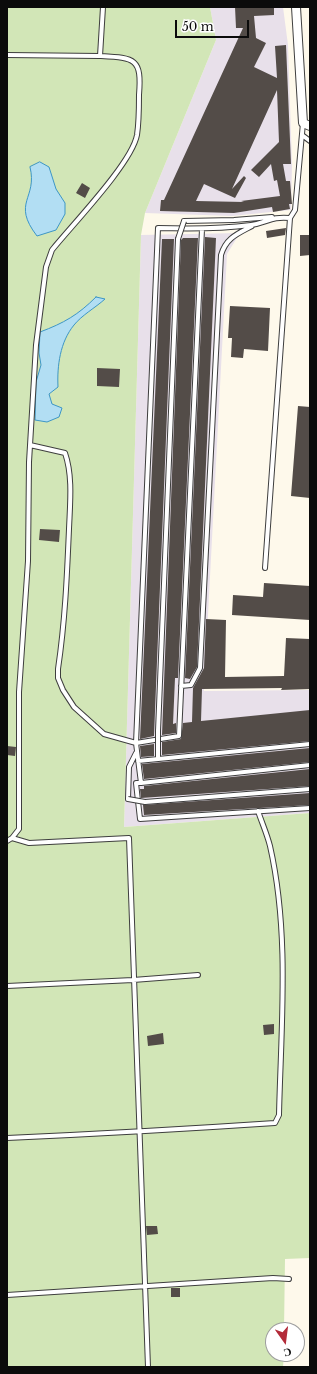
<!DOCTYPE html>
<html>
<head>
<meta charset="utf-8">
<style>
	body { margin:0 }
	#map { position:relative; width:317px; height:1374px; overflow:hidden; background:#fef9eb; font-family:"Libre Baskerville",serif }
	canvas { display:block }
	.frame { position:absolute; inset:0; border:8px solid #0b0b0b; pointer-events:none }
	.north { position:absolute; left:265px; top:1322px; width:40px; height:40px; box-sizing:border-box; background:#fff; border:1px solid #9d9d9d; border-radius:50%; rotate:166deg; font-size:11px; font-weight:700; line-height:16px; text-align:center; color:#0b0b0b }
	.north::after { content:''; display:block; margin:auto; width:14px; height:18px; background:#b32b39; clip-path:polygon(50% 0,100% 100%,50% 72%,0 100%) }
	.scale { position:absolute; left:175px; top:20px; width:74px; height:18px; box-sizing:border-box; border:2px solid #0b0b0b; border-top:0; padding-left:5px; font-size:12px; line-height:14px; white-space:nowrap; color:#0b0b0b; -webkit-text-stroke:3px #fff; paint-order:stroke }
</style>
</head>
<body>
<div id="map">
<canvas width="317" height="1374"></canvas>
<div class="frame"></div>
<div class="north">С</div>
<div class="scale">50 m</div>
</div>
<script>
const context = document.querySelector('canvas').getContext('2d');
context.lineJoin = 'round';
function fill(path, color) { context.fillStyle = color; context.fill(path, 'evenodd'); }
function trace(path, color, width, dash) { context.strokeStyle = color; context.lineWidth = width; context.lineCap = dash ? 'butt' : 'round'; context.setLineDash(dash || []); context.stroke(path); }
const industrial = new Path2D(`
	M210,7H283L288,45L292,164L291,210L232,216L145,213L216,40Z
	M240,233L227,254L204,691L310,690V813L124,827L141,235Z`);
const green = new Path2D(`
	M7,7H210L216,40L145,213L141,235L124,827L310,813V1258L285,1259L284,1330H273V1354H284L283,1367H7Z`);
const water = new Path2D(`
	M40,162L49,167L56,189L65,203V214L56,230L37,236C11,202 38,199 30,167Z
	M96,297L105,299C95,308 82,315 74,325C60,342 57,366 58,387L49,394L52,404L62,408L59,417L47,422L35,420L36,382L41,365L39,353L40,332C64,323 78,315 96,297Z`);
const building = new Path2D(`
	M235,7H274V15L254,16L256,38L266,43L254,67L277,78L275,46L286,45L291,164H283L286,181H290L292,204H289L290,209L273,212L272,207L234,213L160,211L161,200H164L243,28H236ZM277,90L279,142L251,170L259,177L271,164L274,181L277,180L280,196L241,201L244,202L196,201L204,184L235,198L246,178L244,176L232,189Z
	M82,183L90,188L85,198L76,193Z
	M286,228L285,235L267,238L266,231Z
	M300,235H310V255L300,256Z
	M205,237L216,238L197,667L190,679L185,678Z
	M183,238H198L178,678H175L173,724L176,723V733L162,735L181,240Z
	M162,239H174L154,736L140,739Z
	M230,306L270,308L268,351L244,349L243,358L231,357L232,338H228Z
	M97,368L120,369L119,387L97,386Z
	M298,406L310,407V498L291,496Z
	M40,529L60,530L59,542L39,540Z
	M264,583L310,586V620L232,615L233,595L263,597Z
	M206,619L226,620L225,677L284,676L286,638L310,639V689L281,690L282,688L202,689L201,721L310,710V741L162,755V742L181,739L183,723L192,722L193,688L204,668Z
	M154,744V756L141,757L140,746Z
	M7,746L16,747L15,756L7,755Z
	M310,748V762L144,779L142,764Z
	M310,769V786L141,798L140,789H144V786Z
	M310,793V805L144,815L143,805Z
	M274,1024V1034L264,1035L263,1025Z
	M163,1033L164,1044L148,1046L147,1036Z
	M146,1226H157L158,1234L147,1235Z
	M171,1288H180V1297H171Z`);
const lane = new Path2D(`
	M7,55L100,56L103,7
	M303,123L295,210L290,218C271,216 267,223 251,225C220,229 189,229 158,228L136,743L141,783H136L140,819L310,808
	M302,135L310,141
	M184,221L234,220L272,217
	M30,445L65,453C73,476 70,504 69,529C67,576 65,622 58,669V678L63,690L74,707L104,734L136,743L179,736L202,229
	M265,568L290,218
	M181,686L191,685L200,668L221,255C226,238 237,234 252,226
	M158,731L178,239
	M158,749V758
	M138,761L310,744
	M141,783L310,765
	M128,799L129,767L136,753
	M145,802L310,789
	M12,838L29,843L129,838L148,1367
	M7,841L12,838L19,829V692L28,561L29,462L36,345L46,267L52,250C72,225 132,163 137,135C139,122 139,108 139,95C142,58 135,58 100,56
	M7,986L133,980L198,975
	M7,1138C96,1134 186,1129 275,1123L279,1115C281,1026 290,934 270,846C267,834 262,823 258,811
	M7,1295L273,1278L289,1279`);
const street = new Path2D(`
	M296,7L303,123L310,126`);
const laneBridge = new Path2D(`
	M178,239L184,221
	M158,749V731
	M128,799L145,802`);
fill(industrial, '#e8e0ea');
fill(green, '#d2e6b7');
fill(water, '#b2def3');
trace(water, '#3d96c6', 1);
fill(building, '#534c48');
trace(lane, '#3e3e3e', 6);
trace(street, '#3e3e3e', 10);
trace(lane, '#fff', 4);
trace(street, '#fff', 8);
trace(laneBridge, '#3e3e3e', 6, []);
trace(laneBridge, '#fff', 4);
</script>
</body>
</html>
